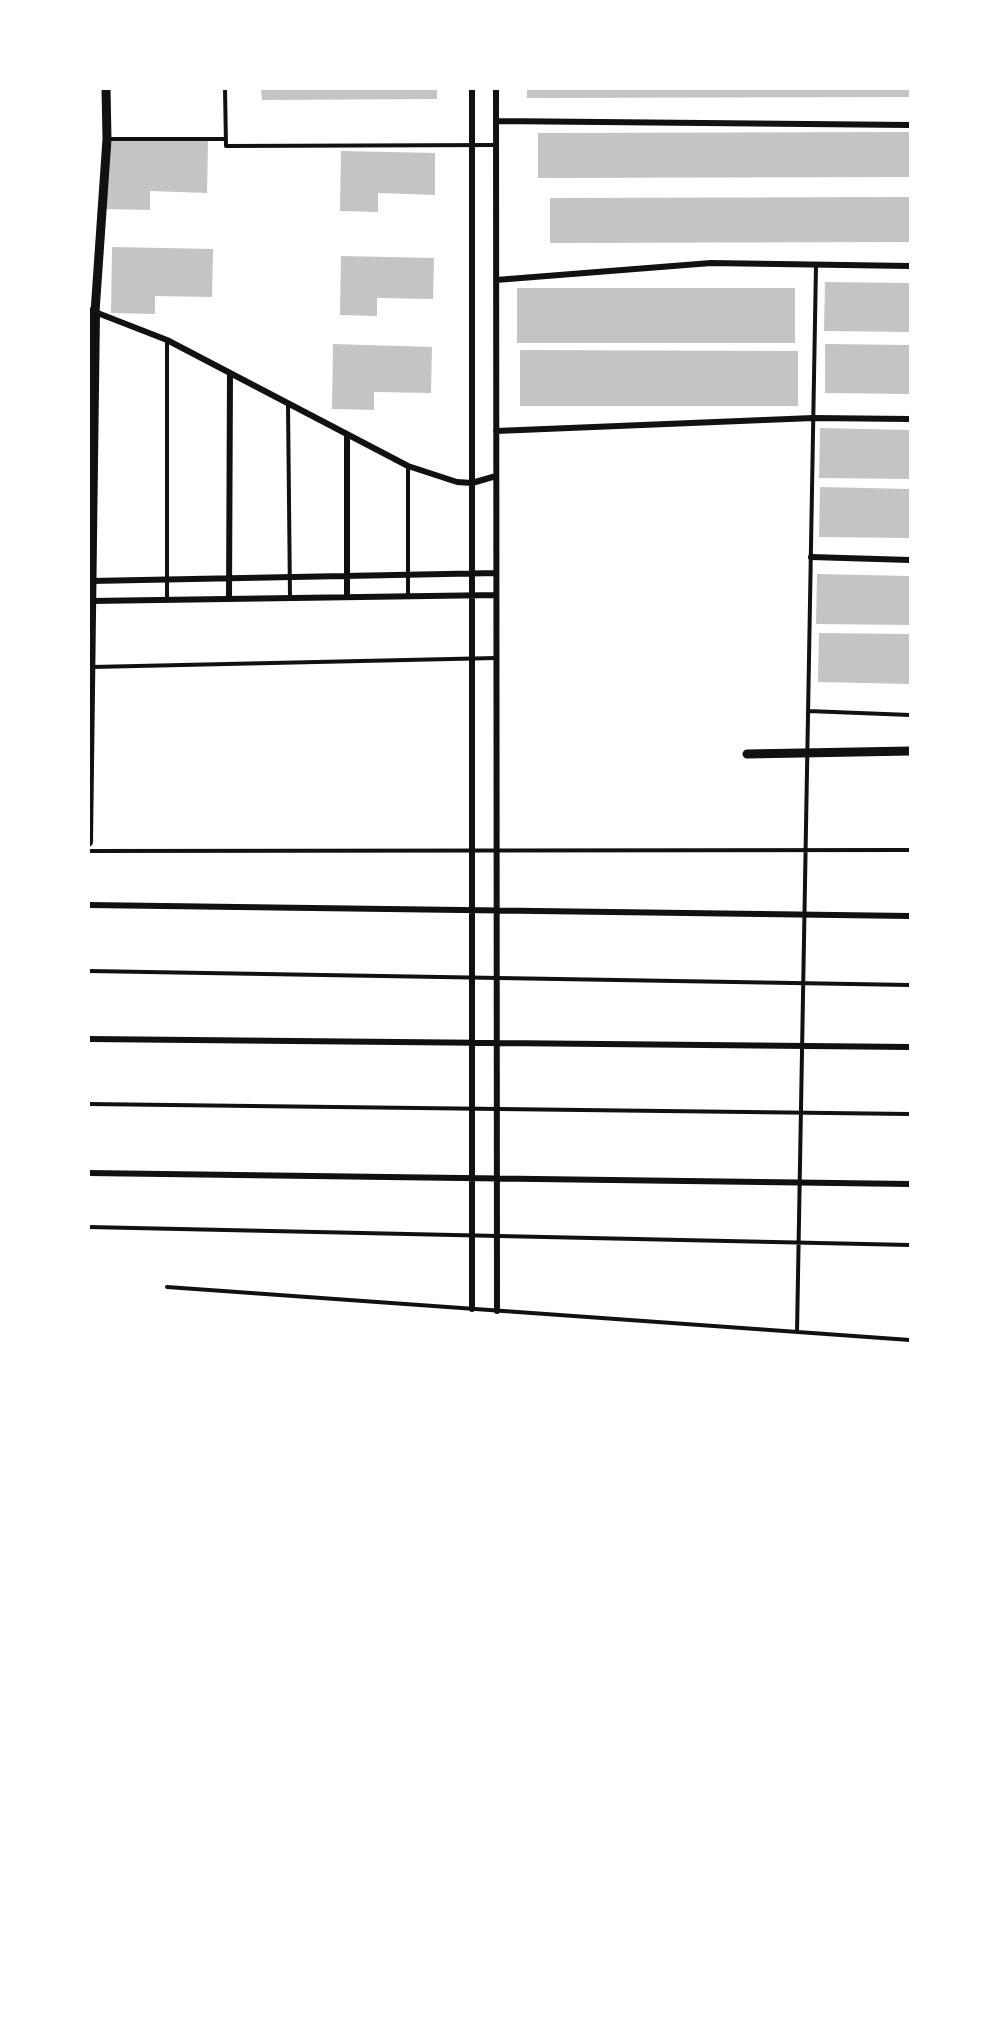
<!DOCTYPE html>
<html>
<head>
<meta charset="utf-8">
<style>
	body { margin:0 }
	#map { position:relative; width:999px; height:2032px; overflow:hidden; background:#fff; font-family:"Open Sans",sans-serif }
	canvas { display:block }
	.frame { position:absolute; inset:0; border:90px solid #fff; pointer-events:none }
</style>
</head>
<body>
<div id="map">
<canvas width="999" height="2032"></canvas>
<div class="frame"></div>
</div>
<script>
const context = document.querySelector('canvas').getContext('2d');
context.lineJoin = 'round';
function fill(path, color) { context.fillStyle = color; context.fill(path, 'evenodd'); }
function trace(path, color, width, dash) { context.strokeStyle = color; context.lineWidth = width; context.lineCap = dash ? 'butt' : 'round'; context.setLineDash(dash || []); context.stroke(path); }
const building = new Path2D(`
	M261,88H437V99L262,100Z
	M527,88H910V97L527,98Z
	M910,132V177L538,178V133Z
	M103,138L208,140L207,193L150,191V210L102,209Z
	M341,151L435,153V195L378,193V212L340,211Z
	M910,197V242L550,243V198Z
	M112,247L213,249L212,297L155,296V314L111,313Z
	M341,256L434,258L433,299L377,298V316L340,315Z
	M825,282L910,283V332L824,331Z
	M517,288H795V343H517Z
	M333,344L432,347L431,393L374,392V410L332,409Z
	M825,344L910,345V394L825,393Z
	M520,350L798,351V406H520Z
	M820,428L910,430V479L819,478Z
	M820,487L910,489V538L819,537Z
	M817,574L910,576V625L816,624Z
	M819,633L910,634V684L818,682Z`);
const service = new Path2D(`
	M225,88L226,146L496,145
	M107,139H226
	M167,340V600
	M288,404L290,598
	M408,596V466
	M92,667L496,658
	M808,711L910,715
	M88,851L910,850
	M88,971L910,985
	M88,1104L910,1114
	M88,1227L910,1245
	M167,1287L910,1340
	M797,1332L816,265`);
const minor = new Path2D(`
	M472,88V1309
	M496,88L497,1311
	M496,121L910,125
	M496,280L711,263L910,266
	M95,312L167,340L408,466L457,482L472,483L496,476
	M496,431L813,418L910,419
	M347,434V597
	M811,557L910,560
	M91,581L496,573
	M229,599L230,373
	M91,601L496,595
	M88,905L910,916
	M88,1039L910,1047
	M88,1173L910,1184`);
const tertiary = new Path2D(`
	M88,312H95L107,139L106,88
	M747,754L910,751`);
const secondary = new Path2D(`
	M88,842L95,312`);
fill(building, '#c4c4c4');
trace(service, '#111', 4);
trace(minor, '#111', 6);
trace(tertiary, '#111', 9);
trace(secondary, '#111', 10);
</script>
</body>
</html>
